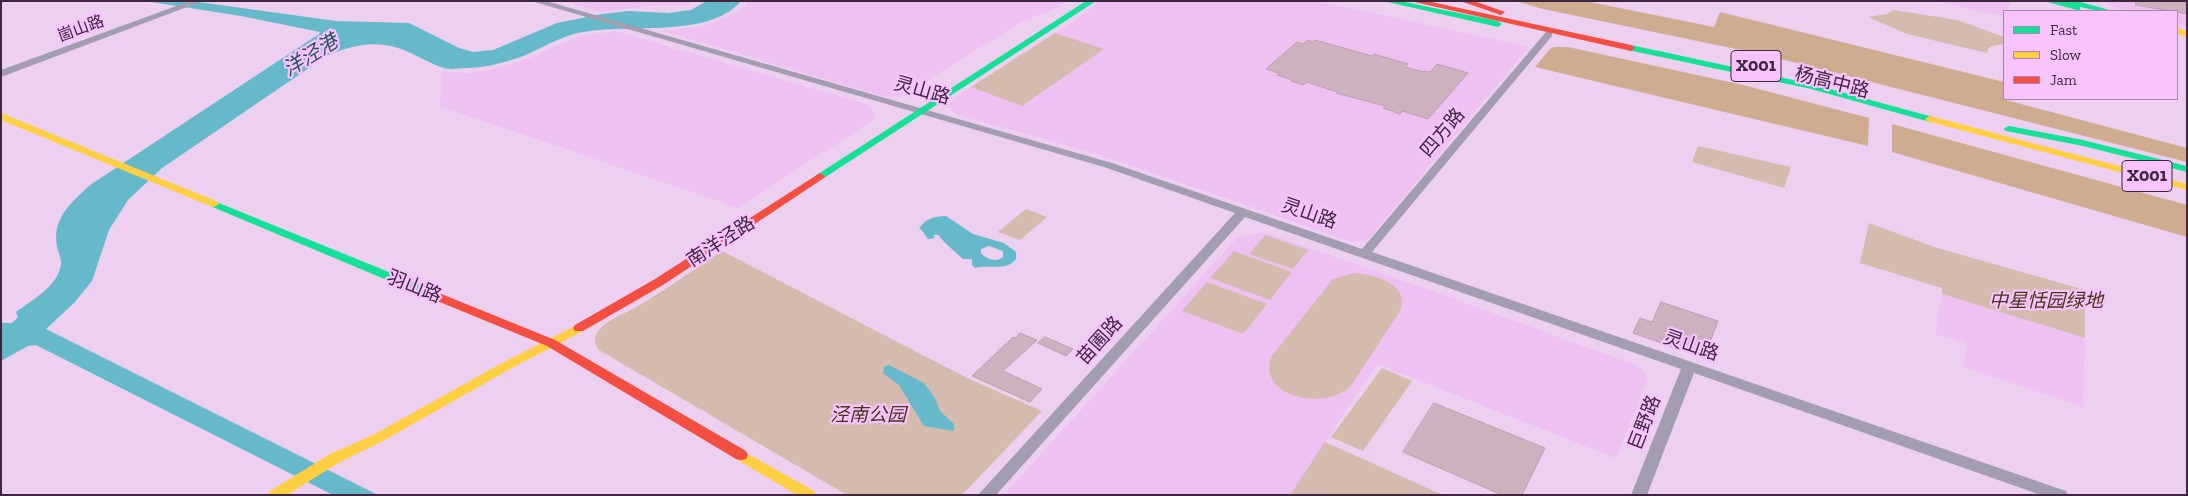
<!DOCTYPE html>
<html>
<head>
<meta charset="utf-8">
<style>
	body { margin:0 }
	#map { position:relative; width:2188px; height:496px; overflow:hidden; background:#edcff0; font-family:"Zilla Slab",serif }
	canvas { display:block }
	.frame { position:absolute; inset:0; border:2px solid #3d273f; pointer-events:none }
	.legend { position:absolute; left:2003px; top:10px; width:175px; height:90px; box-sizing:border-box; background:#f8c2fd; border:1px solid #ad84b1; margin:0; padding:6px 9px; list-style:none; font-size:15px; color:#3d273f }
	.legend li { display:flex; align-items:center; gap:10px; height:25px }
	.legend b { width:25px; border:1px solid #ad84b1 }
</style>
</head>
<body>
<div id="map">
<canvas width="2188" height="496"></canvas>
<div class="frame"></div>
<ul class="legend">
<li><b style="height:6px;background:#16e098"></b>Fast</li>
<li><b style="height:6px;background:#ffcf43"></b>Slow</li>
<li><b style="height:6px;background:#f24e42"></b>Jam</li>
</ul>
</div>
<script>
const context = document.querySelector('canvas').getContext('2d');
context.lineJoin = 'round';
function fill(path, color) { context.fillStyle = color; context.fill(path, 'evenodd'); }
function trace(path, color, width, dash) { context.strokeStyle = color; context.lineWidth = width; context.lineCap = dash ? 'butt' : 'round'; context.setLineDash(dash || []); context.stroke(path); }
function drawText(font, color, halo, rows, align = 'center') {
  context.font = font + ' "Zilla Slab","Noto Sans SC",serif'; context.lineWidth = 4.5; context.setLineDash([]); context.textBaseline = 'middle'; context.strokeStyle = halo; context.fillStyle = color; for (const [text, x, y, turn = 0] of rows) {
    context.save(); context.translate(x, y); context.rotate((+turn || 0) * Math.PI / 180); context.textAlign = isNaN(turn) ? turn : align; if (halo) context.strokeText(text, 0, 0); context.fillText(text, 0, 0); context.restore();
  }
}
const built = new Path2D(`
	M563,1H693L686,5H662L600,12Z
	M749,1H1067L1053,10L1023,21L907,93L901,96L886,97L662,31L704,26L740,11Z
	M1100,1H1317L1529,47L1368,240L1352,242L1115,160L1031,135L967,118L951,111L949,105L953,99L1069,24Z
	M1937,1H2012L2008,11H2004V17Z
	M2101,1H2187V26L2177,24V11H2124Z
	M615,31L863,103L871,108L875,114L873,120L738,208L440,106L442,72L470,73L497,68L524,60L577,37Z
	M1258,233H1266L1427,289L1638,366L1647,376V381L1616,458L1377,364L1290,495H1004L1237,238Z
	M1942,294L2085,338L2083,407L1963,367L1967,344L1935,334Z`);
const green = new Path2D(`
	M1894,10L1957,20L2004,37V44L1992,46L1988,49L1987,53L1907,34L1868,17L1887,14Z
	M1055,33L1104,49L1022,106L971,87Z
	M1698,146L1791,167L1784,188L1692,162Z
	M1026,209L1047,217L1020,240L998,232Z
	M1869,223L1934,247L2085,290V338L1942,294V288L1860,263Z
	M1265,235L1308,250L1293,269L1249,254Z
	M722,251L967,378L1042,411L962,495H847L599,350C595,344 593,339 597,333C605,320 627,313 640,305C668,288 694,269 722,251Z
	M1234,251L1292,272L1270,300L1210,278Z
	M1354,273C1374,274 1411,284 1400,311L1350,387C1322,412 1255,395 1272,356L1333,279Z
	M1207,282L1267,304L1243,334L1182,311Z
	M1382,368L1412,381L1363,451L1331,437Z
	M1325,442L1443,495H1290Z`);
const forest = new Path2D(`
	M1516,1H1585L1714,27L1720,12L2004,82L2006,100L2187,148V162L1765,55L1543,9Z
	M1554,47H1568L1743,85L1869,118L1868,146L1535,67L1550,49Z
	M1892,124L2187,205V237L1892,152Z`);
const water = new Path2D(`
	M145,1H191L336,21L409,23L459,48L473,52L493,50L557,23L602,14L628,11L669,13L691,10L707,1H741C707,41 622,21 574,34C555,39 537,51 518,58C502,63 483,68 466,68C459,68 450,70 444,68C428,63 414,53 398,48C374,40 351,46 328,55L162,168L128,200L109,230L92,281L74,303L46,329L378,495H333L36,345L28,346L1,361V323H12L18,317L16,312C32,300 57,287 61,265C62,260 58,252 57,246C52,218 71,203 90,185L319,34L320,32L241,16Z
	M946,216L973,234L1004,243L1016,252V259C1006,272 988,264 975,268L972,265V259H963C954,251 946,244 938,235H933L935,238L928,239L921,229L919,230C923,219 935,216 946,216ZM989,246L1003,251V257C996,263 986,259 981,253V249Z
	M889,365L924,383L935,398L940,411L954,424V431L924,426L899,385L883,373L884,367Z`);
const building = new Path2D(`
	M2136,1H2187V14L2136,5Z
	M1308,40L1313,42L1315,40L1372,56L1374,54L1408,64L1405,67L1424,72L1425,71L1430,72L1437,64L1468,73L1428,119L1402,111L1400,114L1383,108L1385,106L1336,93L1337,92L1307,82L1304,85L1291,81L1292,80L1277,75L1279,73L1266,69L1297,42L1303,44Z
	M1661,302L1718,321L1704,358L1633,333L1640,318L1652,322Z
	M1020,333L1037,340L1003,371L1042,389L1030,402L972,376L1013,337L1015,338Z
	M1045,337L1073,349L1066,356L1038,343Z
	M1434,403L1545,448L1522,495H1502L1403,452Z`);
const street = new Path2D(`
	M190,1H203L1,77V70Z
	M531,1H546L1112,163L1362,249L1546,32H1552V36L1372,252L2066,491L2068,495H2041L1694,373L1647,495H1631L1681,369L1245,217L996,495H978L1235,213L1104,167Z`);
const fast = new Path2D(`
	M1086,1H1096L824,178H816L815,176Z
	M1383,1H1400L1498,21L1502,24L1498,27Z
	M2044,1H2077L2113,11H2099L2080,7V10H2077Z
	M1631,45L1812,84L1933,117L1935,119L1930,122L1811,89L1628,50V46Z
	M2009,126L2083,140L2187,166V172L2083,146L2006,131L2004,129L2006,127Z
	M214,201L438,292L440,295L438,298H430L210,206L209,204L210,202Z`);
const slow = new Path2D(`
	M2177,28L2187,31V37L2177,34Z
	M1,113L218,202L219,204L214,207L210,206L1,120Z
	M1930,116L2187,184V190L1927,121L1925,119Z
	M579,324L583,325L585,328L583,331L510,369L383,441L340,462L287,495H268L270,491L330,454L373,435L502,363Z
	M741,450L814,491L816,495H797L736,459L734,455L736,451Z`);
const jam = new Path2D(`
	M1410,1H1427L1631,45L1635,48L1631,51Z
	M1460,1H1474L1505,12L1501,15Z
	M820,173L825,176L824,178L663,285L583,331H575L573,328L575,325L655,279Z
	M434,291L555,340L746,451L748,455L746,459L741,460L736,459L547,346L430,298L428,295Z`);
const farStreetnames = [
	["崮山路",81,29,-20]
];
const shields = [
	[1756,66,50],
	[2147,176,50]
];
const shieldNames = [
	["X001",1756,66],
	["X001",2147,176]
];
const streetNames = [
	["杨高中路",1832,83,14],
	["灵山路",922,91,16],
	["四方路",1443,133,-50],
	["灵山路",1309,214,19],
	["南洋泾路",721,242,-33],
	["羽山路",414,287,22],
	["苗圃路",1100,341,-48],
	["灵山路",1691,346,19],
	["巨野路",1645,423,-69]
];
const parkNames = [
	["中星恬园绿地",2046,302],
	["泾南公园",868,416]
];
const waterNames = [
	["洋泾港",311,56,-32]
];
fill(built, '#efc1f3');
fill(green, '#d5baae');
fill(forest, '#cfac8f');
fill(water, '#65b9cb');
fill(building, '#ceb1bf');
trace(building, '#bc9fad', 1);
fill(street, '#a29eaf');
fill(fast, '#16e098');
fill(slow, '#ffcf43');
fill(jam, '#f24e42');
drawText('16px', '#3d273f', '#f8c2fd', farStreetnames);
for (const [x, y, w] of shields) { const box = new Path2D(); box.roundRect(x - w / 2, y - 15.5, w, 31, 4); context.fillStyle = '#f8c2fd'; context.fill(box); trace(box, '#3d273f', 1); }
drawText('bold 18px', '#3d273f', null, shieldNames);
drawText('19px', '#3d273f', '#f8c2fd', streetNames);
drawText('italic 19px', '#463613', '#f8c2fd', parkNames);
drawText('italic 20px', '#22565b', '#f8c2fd', waterNames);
</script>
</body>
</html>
